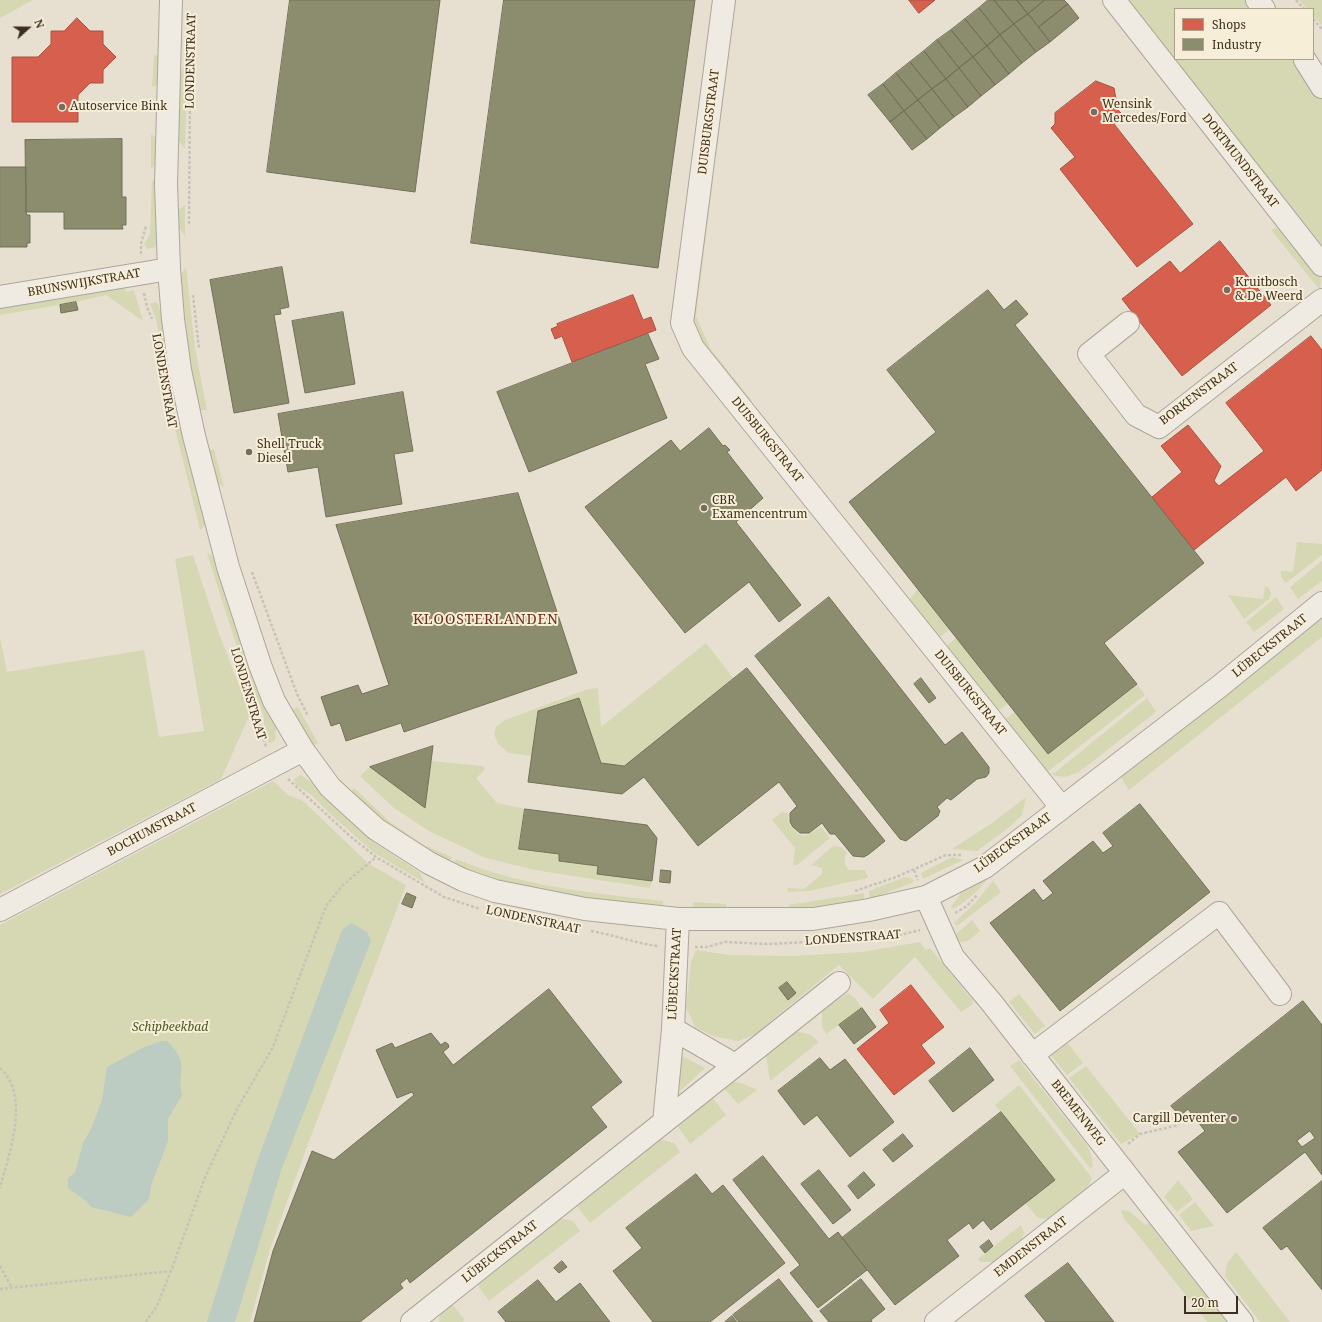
<!DOCTYPE html>
<html>
<head>
<meta charset="utf-8">
<style>
	body { margin:0 }
	#map { position:relative; width:1322px; height:1322px; overflow:hidden; background:#e7e0d1; font-family:"Noto Serif",serif }
	canvas { display:block }
	.legend { position:absolute; left:1174px; top:8px; width:140px; height:52px; box-sizing:border-box; background:#f7eed8; border:1px solid #ada18e; margin:0; padding:5px 7px; list-style:none; font-size:12px; color:#3d2e20 }
	.legend li { display:flex; align-items:center; gap:8px; height:20px }
	.legend b { width:20px; border:1px solid #ada18e }
	.north { position:absolute; left:8px; top:8px; width:40px; height:40px; -webkit-text-stroke:3px #f7eed8; paint-order:stroke; rotate:69deg; font-size:11px; font-weight:700; line-height:16px; text-align:center; color:#3d2e20 }
	.north::after { content:''; display:block; margin:auto; width:14px; height:18px; background:#3d2e20; clip-path:polygon(50% 0,100% 100%,50% 72%,0 100%) }
	.scale { position:absolute; left:1184px; top:1296px; width:54px; height:18px; box-sizing:border-box; border:2px solid #3d2e20; border-top:0; padding-left:5px; font-size:12px; line-height:14px; white-space:nowrap; color:#3d2e20; -webkit-text-stroke:3px #f7eed8; paint-order:stroke }
</style>
</head>
<body>
<div id="map">
<canvas width="1322" height="1322"></canvas>
<ul class="legend">
<li><b style="height:11px;background:#d6604d"></b>Shops</li>
<li><b style="height:11px;background:#8c8c6e"></b>Industry</li>
</ul>
<div class="north">N</div>
<div class="scale">20 m</div>
</div>
<script>
const context = document.querySelector('canvas').getContext('2d');
context.lineJoin = 'round';
function fill(path, color) { context.fillStyle = color; context.fill(path, 'evenodd'); }
function trace(path, color, width, dash) { context.strokeStyle = color; context.lineWidth = width; context.lineCap = dash ? 'butt' : 'round'; context.setLineDash(dash || []); context.stroke(path); }
function drawText(font, color, halo, rows, align = 'center') {
  context.font = font + ' "Noto Serif",serif'; context.lineWidth = 4; context.setLineDash([]); context.textBaseline = 'middle'; context.strokeStyle = halo; context.fillStyle = color; for (const [text, x, y, turn = 0] of rows) {
    context.save(); context.translate(x, y); context.rotate((+turn || 0) * Math.PI / 180); context.textAlign = isNaN(turn) ? turn : align; if (halo) context.strokeText(text, 0, 0); context.fillText(text, 0, 0); context.restore();
  }
}
const green = new Path2D(`
	M0,0H33L0,18Z
	M731,0H736L716,157L712,149Z
	M1126,0H1246L1253,9H1175V59H1292L1322,97V245Z
	M1299,0H1322V25L1313,16V9H1307Z
	M154,55L159,56V84L152,87Z
	M187,58L185,149L178,140L180,75Z
	M151,134L158,139L157,163L151,169Z
	M152,180L155,182L157,238L155,247L148,249L144,245L150,234Z
	M713,180L696,316L710,348L749,397L752,401L747,402L692,330L707,183Z
	M185,205V236L179,228L177,211Z
	M1276,228L1285,233L1321,278L1320,290L1271,230Z
	M186,267L195,348L207,410H199L187,342L179,277Z
	M124,284L126,292L134,290L143,321L106,295L76,302L0,315V305Z
	M155,302L158,304L163,317L175,393L170,401L156,319L150,304Z
	M173,420L182,425L206,525L200,530Z
	M214,449L224,487L215,482L208,451Z
	M1297,542L1322,544V555L1286,583L1281,577V571L1293,572Z
	M207,553L215,558L273,719L276,729L275,741L269,743L266,738L263,714L235,641Z
	M193,555L218,631L250,714L221,779L0,894V637L7,672L144,650L159,737L204,731L175,559Z
	M1322,561V581L1298,599L1290,587Z
	M1265,586L1269,588L1271,593L1269,599L1244,619L1228,595L1263,599Z
	M918,589L950,629L936,640L910,608V599Z
	M1276,597L1284,609L1254,632L1246,622Z
	M1322,616V637L1129,790L1120,776Z
	M956,638L1008,703L995,714L942,650Z
	M706,643L734,679L624,766L601,763L579,698L538,711L532,756L509,753L499,745L494,734L496,727L503,721L588,689L598,688L601,727Z
	M1137,684L1145,695L1046,773L1000,723L1015,712L1048,754Z
	M1147,698L1156,712L1079,772L1065,777L1052,775Z
	M298,707L318,743L311,747L291,710Z
	M431,761L483,766L485,770L476,778L497,803L525,809L520,849L559,854V861L598,866L652,881L650,888L535,870L486,858L429,831L394,808L360,776L370,767L425,808Z
	M301,775L311,782L371,840L419,872L425,883L373,852L327,811L314,797L295,784L294,779Z
	M273,781L288,795L303,801L369,864L406,885L308,1144L270,1249L250,1322H0V925Z
	M353,787L390,822L424,845L452,857L448,864L378,821L352,796Z
	M1026,797L1022,815L1007,829L989,842L977,851L952,849L992,823Z
	M782,812L788,813V822L798,834L805,836L821,827L830,838L797,865H793L795,848L772,820Z
	M833,846L841,847L847,853C843,860 844,864 849,870H865L868,878L809,891L788,892L787,888L804,889L822,874V868L811,865Z
	M952,857L963,860L923,879L921,873Z
	M456,859C523,887 592,893 663,901V910L510,887L453,867Z
	M991,873C983,888 967,901 953,909L951,907L964,889Z
	M905,877L911,878L914,882L870,899L869,891Z
	M993,881L1001,892L957,926L954,923L976,902Z
	M864,893V900L833,906L793,910L788,905Z
	M693,902L726,904V912L693,911Z
	M972,920L980,931C971,938 967,945 955,940L954,936Z
	M920,942L926,950L930,948L973,1001L972,1005L961,1012L915,957L873,999L839,965L754,1035L738,1041L713,1036L695,1027L686,1007L691,962L696,950L729,955L793,956L862,952Z
	M848,993L855,998L862,1008L826,1034L822,1027V1011Z
	M1019,994L1045,1026L1035,1034L1009,1002Z
	M796,1031L811,1035L819,1042L770,1081L766,1055Z
	M1067,1042L1083,1063L1067,1075L1051,1055Z
	M680,1055L705,1068L679,1092Z
	M1019,1060L1086,1144L1091,1154L1093,1166L1090,1168L1010,1066Z
	M1086,1066L1140,1134L1121,1144L1069,1078Z
	M732,1081L743,1084L757,1090L738,1104L724,1088Z
	M1019,1085L1092,1178L1085,1193L1052,1219L1038,1218L1025,1203L1054,1180L995,1105Z
	M712,1097L726,1115L690,1144L677,1125Z
	M659,1139L674,1143L680,1152L590,1223L576,1205Z
	M1178,1180L1193,1199L1177,1212L1164,1197Z
	M1195,1202L1214,1226L1191,1231L1179,1215Z
	M1121,1210L1129,1211L1145,1225L1149,1223L1227,1322H1207L1134,1230L1124,1219Z
	M559,1218L573,1221L580,1231L489,1301L479,1287L478,1282Z
	M1021,1225L1024,1233L1020,1245L996,1262H981L978,1259Z
	M1236,1252L1290,1322H1260L1225,1276L1227,1263Z
	M452,1304L465,1320L463,1322H439L440,1313Z`);
const water = new Path2D(`
	M351,923L367,932L371,941L282,1168L235,1322H207L257,1162L342,930Z
	M161,1041H167C192,1066 176,1069 182,1095L168,1119V1141L151,1186L149,1199L131,1217L91,1207L86,1201L68,1188V1178L75,1173L83,1143L91,1129L102,1100L107,1067L142,1048Z`);
const shops = new Path2D(`
	M909,0H935L919,13Z
	M77,18L90,31H103V44L116,57L103,70V83H90L78,95V122H12V57H38L51,44V31H64Z
	M1096,81L1114,88L1118,110L1124,116L1114,124L1193,224L1137,267L1060,169L1075,157L1051,128L1055,124V113Z
	M1220,241L1271,305L1182,376L1122,299L1170,261L1180,273Z
	M633,295L643,320L651,317L656,330L572,362L562,336L555,339L551,329L558,326L557,324Z
	M1311,336L1322,350V470L1296,491L1286,477L1194,550L1152,497L1182,472L1161,446L1188,425L1221,466L1214,481L1219,486L1264,451L1226,403Z
	M911,985L944,1027L921,1045L935,1063L894,1095L857,1049L889,1023L880,1010Z`);
const industry = new Path2D(`
	M290,0H440L415,192L267,172Z
	M504,0H695L658,268L471,243Z
	M988,0H994L1014,24L1000,35L979,8Z
	M994,0H1017L1028,14L1014,24Z
	M1017,0H1045L1028,14Z
	M1045,0H1064L1068,4L1039,27L1028,14Z
	M1068,4L1079,18L1050,42L1039,27Z
	M979,8L1000,35L987,46L965,19Z
	M1028,14L1050,42L1036,52L1014,24Z
	M965,19L987,46L973,57L951,30Z
	M1014,24L1036,52L1022,63L1000,35Z
	M951,30L973,57L959,68L937,40Z
	M1000,35L1022,63L1009,74L987,46Z
	M937,40L959,68L946,79L924,51Z
	M987,46L1009,74L995,85L973,57Z
	M924,51L946,79L932,89L910,62Z
	M973,57L995,85L981,96L959,68Z
	M910,62L932,89L918,100L896,73Z
	M959,68L981,96L968,107L946,79Z
	M896,73L918,100L904,111L883,84Z
	M946,79L968,107L954,117L932,89Z
	M883,84L904,111L890,122L868,95Z
	M932,89L954,117L940,128L918,100Z
	M918,100L940,128L927,139L904,111Z
	M904,111L927,139L912,150L890,122Z
	M122,139V197H126V225H122L123,229H64V212H26L25,140Z
	M0,167H26V212L27,215H30V243H27V247H0Z
	M282,267L289,307L280,309L281,314L274,315L289,403L234,413L210,280Z
	M988,290L1004,310L1016,300L1028,314L1015,325L1204,563L1104,643L1137,684L1048,754L849,502L936,432L887,370Z
	M76,302L78,310L61,313L60,305Z
	M343,312L355,384L305,393L292,321Z
	M648,334L659,359L645,364L667,418L529,472L497,392Z
	M403,392L413,451L394,454L402,504L326,517L318,467L288,472L278,414Z
	M709,428L723,446L725,445L730,450L727,452L763,498L736,522L801,605L779,622L749,582L685,633L585,507L671,440L680,451Z
	M518,493L577,673L404,732L401,723L346,741L340,723L331,726L321,697L358,685L362,694L389,685L336,525Z
	M829,597L945,745L962,732L989,767V773L986,777L977,779L951,800L947,798L937,807L940,811L938,816L906,841L900,839L755,656Z
	M747,668L885,841L869,854L864,857L853,856L835,834H830L822,823L809,833H800L793,827L790,822V813L797,806L779,782L698,846L644,777L622,794L528,782L538,711L579,698L601,763L624,766Z
	M921,678L936,698L929,703L914,684Z
	M433,746L425,808L370,767Z
	M1140,804L1210,892L1060,1011L990,923L1034,889L1043,901L1053,893L1043,881L1093,841L1103,853L1113,846L1103,833Z
	M525,809L647,825L657,838L652,881L597,874L598,866L559,861V854L519,849Z
	M661,870L671,871L670,883L660,882Z
	M407,893L416,897L412,908L402,904Z
	M787,982L796,993L788,1000L779,988Z
	M549,989L622,1082L591,1107L607,1127L410,1283L407,1278L400,1284L403,1288L360,1322H254L273,1251L312,1151L334,1160L414,1095L412,1092L397,1098L376,1050L392,1043L395,1048L431,1033L441,1045L445,1042L448,1044L449,1047L443,1052L453,1065Z
	M1303,1001L1322,1025V1175L1305,1152L1227,1213L1178,1152L1205,1131L1188,1109L1180,1116L1171,1106Z
	M862,1008L876,1027L854,1044L839,1025Z
	M970,1048L994,1080L953,1112L929,1081Z
	M820,1058L830,1070L845,1059L894,1122L850,1157L817,1115L804,1125L778,1091Z
	M1001,1112L1055,1180L991,1230L983,1220L973,1229L969,1223L947,1240L959,1256L895,1305L842,1238Z
	M1310,1131L1315,1138L1302,1147L1297,1141Z
	M903,1134L913,1146L893,1162L883,1150Z
	M763,1156L829,1239L838,1232L867,1270L818,1308L790,1273L800,1265L733,1180Z
	M819,1170L851,1210L833,1224L801,1184Z
	M864,1172L875,1185L858,1199L848,1186Z
	M696,1174L712,1194L723,1185L785,1263L710,1322H653L613,1271L642,1248L626,1228Z
	M1322,1181V1290L1287,1246L1281,1250L1263,1228Z
	M989,1240L993,1246L985,1253L980,1247Z
	M562,1261L567,1267L559,1273L554,1268Z
	M1068,1263L1114,1322H1046L1025,1296Z
	M779,1279L813,1322H739L733,1315Z
	M861,1279L885,1309L871,1320L872,1322H829L820,1311Z
	M538,1280L556,1302L580,1283L610,1322H506L498,1312Z
	M732,1316L737,1322H725Z`);
const path = new Path2D(`
	M1296,0L1304,9
	M1313,19L1322,29
	M189,224L190,91
	M141,254V244L146,226
	M144,293L147,307L152,319
	M193,295L199,349
	M252,572L297,694L308,716
	M255,710L266,747
	M288,779L351,837L376,857L444,897L480,909
	M914,870L918,880
	M855,891L896,877L946,855H963
	M491,912L556,925
	M955,913L967,906L977,895
	M591,931C614,935 635,943 658,946
	M695,947H707L725,942L767,944L888,938L920,930
	M0,1068C31,1095 9,1154 0,1188
	M1128,1144L1140,1134L1179,1125
	M0,1266L12,1288
	M0,1289L171,1271
	M146,1322L157,1306L171,1271L206,1175L237,1109L273,1047L326,906L343,885L376,857`);
const minor = new Path2D(`
	M171,0L166,184L169,269L173,319L180,370L194,436L228,567L260,665L274,701L303,750L330,787L343,799L376,829L429,863L463,880L495,891L585,909L678,919H813L869,910L926,897L985,867L1220,686L1322,603
	M724,0L682,323L693,348L1062,808
	M1114,0L1322,265
	M1257,0L1264,9
	M1305,60L1322,87
	M0,297L169,269
	M1128,323L1089,354L1136,415L1159,427L1322,300
	M926,897L953,957L991,1002L1242,1322
	M0,910L303,750
	M673,1029L735,1065
	M1032,1055L1219,913L1280,994
	M664,1122L673,1029L678,919
	M412,1322L839,983
	M936,1322L1125,1173`);
const markers = [
	[62,107,4,"#786c5e"],
	[1094,112,4,"#786c5e"],
	[1227,290,4,"#786c5e"],
	[249,452,4,"#786c5e"],
	[704,508,4,"#786c5e"],
	[1234,1119,4,"#786c5e"]
];
const streetNames = [
	["LONDENSTRAAT",191,61,-89],
	["DUISBURGSTRAAT",709,122,-83],
	["DORTMUNDSTRAAT",1240,161,52],
	["BRUNSWIJKSTRAAT",84,283,-10],
	["LONDENSTRAAT",164,381,80],
	["BORKENSTRAAT",1199,394,-37],
	["DUISBURGSTRAAT",767,440,51],
	["LÜBECKSTRAAT",1270,646,-39],
	["DUISBURGSTRAAT",970,693,51],
	["LONDENSTRAAT",248,694,73],
	["BOCHUMSTRAAT",152,830,-28],
	["LÜBECKSTRAAT",1013,843,-36],
	["LONDENSTRAAT",533,920,12],
	["LONDENSTRAAT",853,938,-4],
	["LÜBECKSTRAAT",675,974,-87],
	["BREMENWEG",1078,1113,52],
	["EMDENSTRAAT",1031,1247,-38],
	["LÜBECKSTRAAT",500,1252,-38]
];
const poiNames = [
	["Wensink",1102,105],
	["Mercedes/Ford",1102,119],
	["Autoservice Bink",70,107],
	["Kruitbosch",1235,283],
	["& De Weerd",1235,297],
	["Shell Truck",257,445],
	["Diesel",257,459],
	["CBR",712,501],
	["Examencentrum",712,515],
	["Cargill Deventer",1226,1119,"right"]
];
const parkNames = [
	["Schipbeekbad",170,1028]
];
const quarterNames = [
	["KLOOSTERLANDEN",486,620]
];
fill(green, '#d6d7b3');
fill(water, '#bcccc2');
fill(shops, '#d6604d');
trace(shops, '#a85140', 1);
fill(industry, '#8c8c6e');
trace(industry, '#747057', 1);
trace(minor, '#ada599', 24);
trace(path, '#c8c2b9', 2.5, [3, 2]);
trace(minor, '#efebe3', 22);
for (const [x, y, r, color] of markers) { const dot = new Path2D(); dot.arc(x, y, r, 0, 2 * Math.PI); context.fillStyle = color; context.fill(dot); trace(dot, '#f7eed8', 1.5); }
drawText('12px', '#3d2e20', '#f7eed8', streetNames);
drawText('12px', '#3d2e20', '#f7eed8', poiNames, 'left');
drawText('italic 12px', '#4d5a26', '#f7eed8', parkNames);
context.letterSpacing = '1px';
drawText('14px', '#6b2e1e', '#f7eed8', quarterNames);
context.letterSpacing = '0px';
</script>
</body>
</html>
